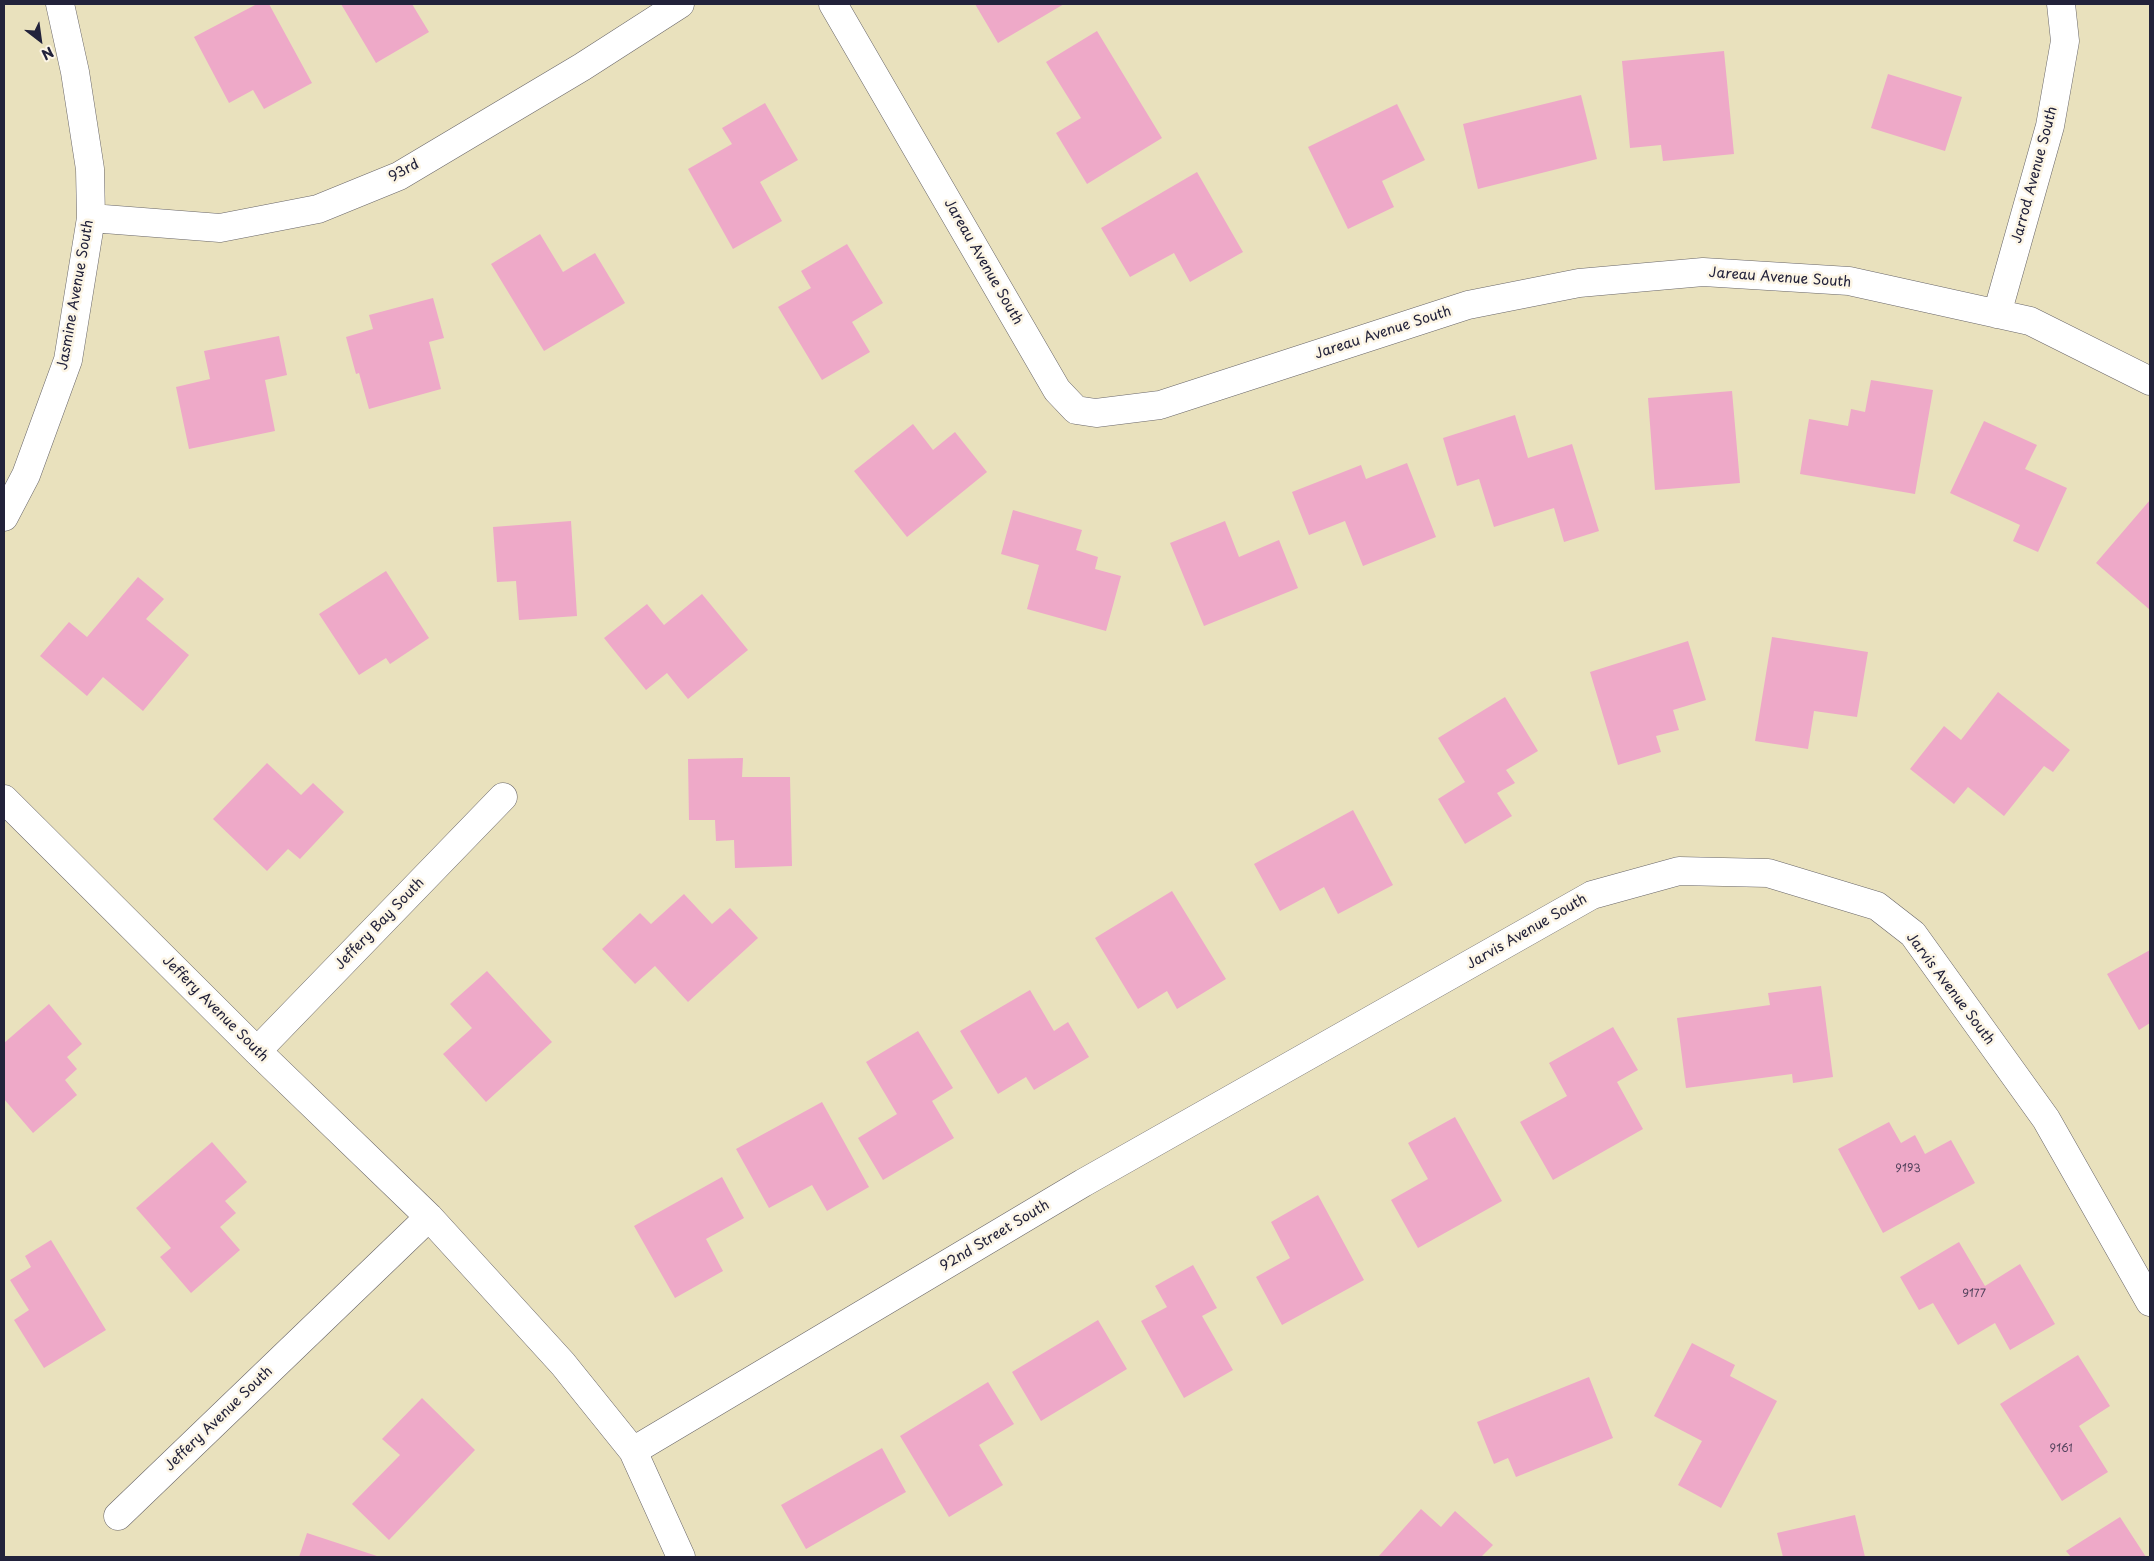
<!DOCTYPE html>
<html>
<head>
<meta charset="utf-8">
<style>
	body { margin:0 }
	#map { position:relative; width:2154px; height:1561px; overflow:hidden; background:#e9e1bd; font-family:"Playpen Sans",sans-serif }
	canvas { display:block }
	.frame { position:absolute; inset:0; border:5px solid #22223b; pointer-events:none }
	.north { position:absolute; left:15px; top:15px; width:50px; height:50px; -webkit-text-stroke:4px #fcf5e5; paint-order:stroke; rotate:150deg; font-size:14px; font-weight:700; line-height:20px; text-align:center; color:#22223b }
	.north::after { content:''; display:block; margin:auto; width:18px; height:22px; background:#22223b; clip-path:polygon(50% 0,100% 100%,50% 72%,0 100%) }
</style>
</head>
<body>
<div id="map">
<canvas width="2154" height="1561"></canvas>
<div class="frame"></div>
<div class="north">N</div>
</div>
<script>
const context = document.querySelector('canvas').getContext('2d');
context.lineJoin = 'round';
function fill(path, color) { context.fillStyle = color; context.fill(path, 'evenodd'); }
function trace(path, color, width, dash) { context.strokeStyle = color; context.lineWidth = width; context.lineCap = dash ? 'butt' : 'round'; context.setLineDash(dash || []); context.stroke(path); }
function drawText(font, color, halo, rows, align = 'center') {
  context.font = font + ' "Playpen Sans",sans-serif'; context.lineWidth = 5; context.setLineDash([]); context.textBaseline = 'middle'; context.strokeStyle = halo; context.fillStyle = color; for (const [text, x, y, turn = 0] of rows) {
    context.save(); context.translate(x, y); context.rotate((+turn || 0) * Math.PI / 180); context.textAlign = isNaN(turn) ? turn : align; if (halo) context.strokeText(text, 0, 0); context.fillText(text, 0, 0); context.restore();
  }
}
const building = new Path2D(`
	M257,4H269L312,83L264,109L253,90L229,103L194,37Z
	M341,4H412L429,32L376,63Z
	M975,4H1064L998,43Z
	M1097,31L1162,138L1087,184L1056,133L1081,118L1046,62Z
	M1724,51L1734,154L1663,161L1661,145L1630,148L1622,61Z
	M1888,74L1962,97L1945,151L1871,128Z
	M1581,95L1597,159L1478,189L1463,124Z
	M765,103L798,160L760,182L782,221L733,249L688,169L732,144L722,128Z
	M1397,104L1425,160L1382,181L1394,207L1348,229L1308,147Z
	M1197,172L1243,252L1190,282L1174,253L1130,277L1101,228Z
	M540,234L563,272L595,253L625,303L544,351L491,264Z
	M847,244L883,303L852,322L870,352L822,380L778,307L811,288L801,271Z
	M433,298L444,338L429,342L441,389L369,409L359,373L356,374L346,337L373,329L369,315Z
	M279,336L287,375L265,380L275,431L189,449L176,387L210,379L204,351Z
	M1871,380L1933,390L1915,494L1800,474L1809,419L1848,426L1851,409L1865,412Z
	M1732,391L1740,483L1655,490L1648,398Z
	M1515,415L1528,458L1572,444L1599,531L1564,542L1554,508L1494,527L1479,479L1457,486L1443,438Z
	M1984,421L2037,445L2025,469L2067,488L2038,552L2013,541L2020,525L1950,493Z
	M913,424L933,450L955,432L987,472L907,537L854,471Z
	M1407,463L1436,537L1363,566L1345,521L1309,535L1292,492L1361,465L1366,479Z
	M2150,500V610L2096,563Z
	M1013,510L1082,530L1076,550L1098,557L1095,569L1121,576L1106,631L1027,609L1039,565L1001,554Z
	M571,521L577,616L519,620L516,581L497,582L493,527Z
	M1225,521L1239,557L1279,540L1298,588L1204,626L1170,543Z
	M386,571L429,638L390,664L386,658L359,675L319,614Z
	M138,577L164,599L146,619L189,655L143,711L103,677L87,696L40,656L69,622L87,637Z
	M702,594L748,650L688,699L667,673L646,690L604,638L647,604L664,625Z
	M1772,637L1868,652L1857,717L1814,711L1808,749L1755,741Z
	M1688,641L1706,700L1673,710L1679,730L1656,736L1661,752L1618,765L1590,672Z
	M1998,692L2070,750L2053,772L2044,766L2004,816L1968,787L1954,804L1910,769L1944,726L1961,740Z
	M1505,697L1538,751L1506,770L1515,783L1497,793L1512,816L1465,844L1438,799L1465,782L1438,738Z
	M743,758L742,777H790L792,866L735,868L734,840L716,841L715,820H689L688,759Z
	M267,763L301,795L313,783L344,812L300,859L288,849L267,871L213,819Z
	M1353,810L1393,885L1338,914L1324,887L1280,911L1254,864Z
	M1172,891L1226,979L1177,1009L1167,991L1138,1009L1095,938Z
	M684,894L712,924L730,908L758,938L688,1002L655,966L635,984L602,949L640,913L651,924Z
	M2150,950V1023L2139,1030L2107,974Z
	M487,971L552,1042L486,1102L443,1054L472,1028L450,1004Z
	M1821,986L1833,1077L1793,1083L1792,1074L1686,1088L1677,1018L1770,1005L1768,993Z
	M1030,990L1054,1031L1068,1022L1089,1057L1034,1090L1026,1077L998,1094L960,1031Z
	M49,1004L82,1044L67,1057L77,1069L65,1080L77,1095L33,1133L4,1099V1043Z
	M1613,1027L1638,1070L1617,1082L1643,1129L1553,1180L1520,1122L1567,1096L1549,1063Z
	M918,1031L953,1088L932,1101L954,1138L883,1180L858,1138L897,1114L866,1062Z
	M822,1102L869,1187L827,1211L812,1185L769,1208L736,1149Z
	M1455,1117L1502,1201L1418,1248L1391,1200L1428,1179L1408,1143Z
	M1889,1122L1901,1143L1915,1135L1925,1154L1951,1140L1975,1183L1883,1233L1838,1149Z
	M212,1142L247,1182L225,1201L236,1213L220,1227L240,1250L191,1293L160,1257L171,1248L136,1208Z
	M722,1177L744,1218L706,1239L723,1271L675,1298L634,1226Z
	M1318,1195L1364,1280L1282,1325L1256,1277L1290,1258L1271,1222Z
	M51,1240L106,1330L44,1368L14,1320L29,1310L10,1280L31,1267L25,1256Z
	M1959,1242L1985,1286L2020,1264L2055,1324L2010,1350L1995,1323L1958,1345L1933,1303L1919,1310L1900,1277Z
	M1193,1265L1217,1308L1202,1316L1233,1370L1184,1398L1141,1321L1167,1307L1155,1286Z
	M1098,1320L1127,1369L1041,1421L1012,1372Z
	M1692,1343L1735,1365L1730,1376L1777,1401L1721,1508L1678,1485L1702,1441L1654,1416Z
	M2078,1355L2110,1406L2079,1426L2108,1472L2062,1501L2000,1404Z
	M1589,1377L1613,1438L1516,1477L1508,1458L1494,1464L1477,1422Z
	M988,1382L1014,1424L979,1445L1003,1485L949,1517L900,1436Z
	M422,1398L475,1450L389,1540L352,1504L400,1455L382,1439Z
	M882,1448L906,1492L806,1549L781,1505Z
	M1421,1509L1441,1527L1455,1511L1493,1545L1481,1557H1378Z
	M1855,1515L1865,1557H1783L1777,1533Z
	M2120,1517L2146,1557H2071L2066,1551Z
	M307,1533L380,1557H299Z`);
const minor = new Path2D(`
	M833,4L1057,390L1076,410L1096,413L1160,405L1468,305L1579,283L1703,272L1849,281L2030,321L2150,381
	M91,218L220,228L318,209L399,176L582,67L680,4
	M1997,314L2050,126L2065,41L2061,4
	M4,517L26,475L68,360L91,218L90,169L75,72L60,4
	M4,799L257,1051L429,1217L563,1364L633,1451L681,1557
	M257,1051L503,797
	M633,1451L1083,1183L1592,895L1679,871L1768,873L1877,906L1913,934L2046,1119L2150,1302
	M118,1516L429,1217`);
const numberNames = [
	["9193",1908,1169],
	["9177",1974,1294],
	["9161",2061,1449]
];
const streetNames = [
	["93rd",404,171,-28],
	["Jarrod Avenue South",2035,175,-75],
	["Jareau Avenue South",983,262,60],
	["Jareau Avenue South",1780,278,4],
	["Jasmine Avenue South",76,295,-80],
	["Jareau Avenue South",1383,333,-18],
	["Jeffery Bay South",380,924,-46],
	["Jarvis Avenue South",1527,932,-30],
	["Jarvis Avenue South",1950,989,53],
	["Jeffery Avenue South",215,1009,45],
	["92nd Street South",995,1236,-31],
	["Jeffery Avenue South",219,1419,-44]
];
fill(building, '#eea9c8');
trace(minor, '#686568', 29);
trace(minor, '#fff', 28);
drawText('11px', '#55445e', null, numberNames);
drawText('14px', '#22223b', '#fcf5e5', streetNames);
</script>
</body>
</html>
